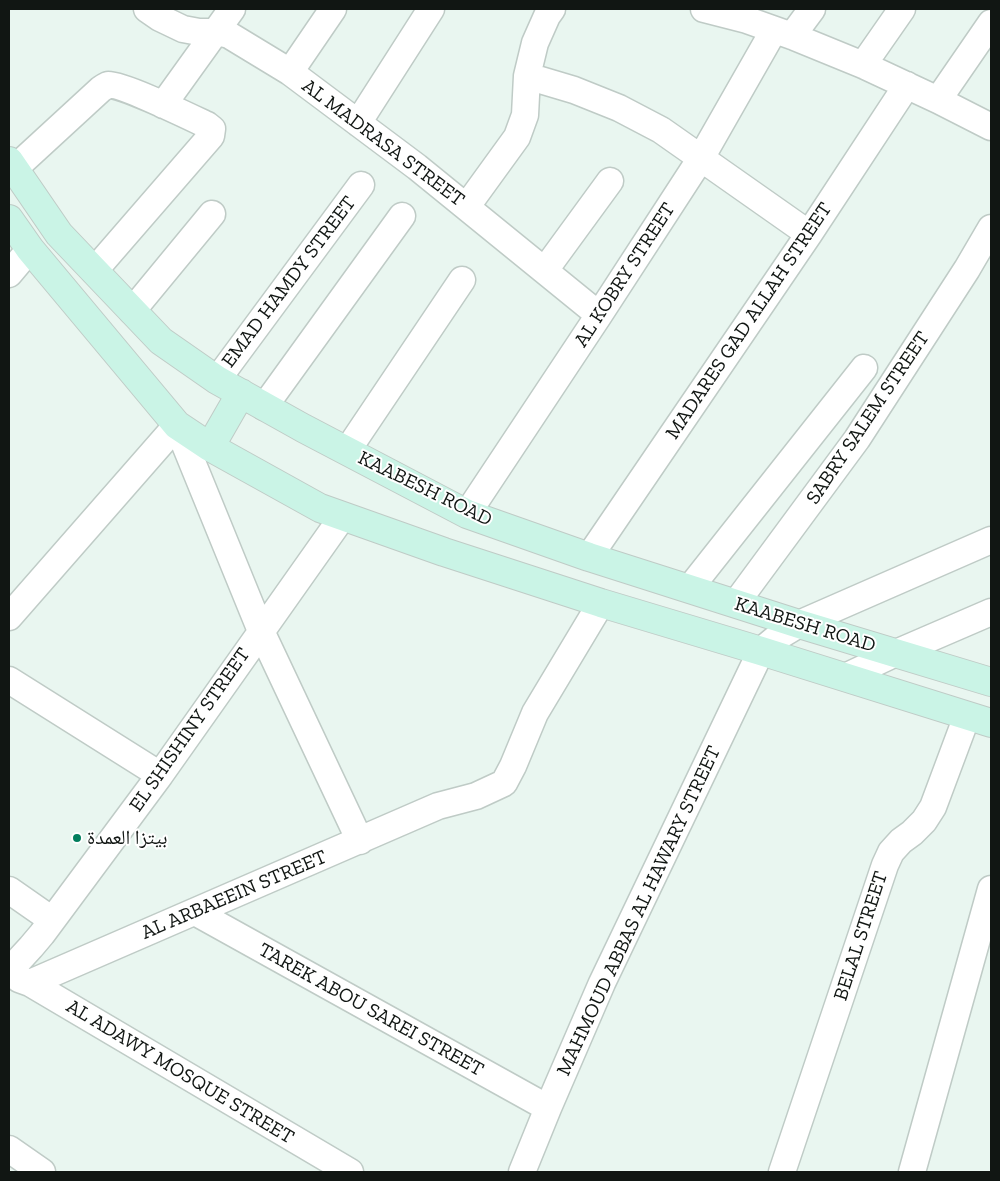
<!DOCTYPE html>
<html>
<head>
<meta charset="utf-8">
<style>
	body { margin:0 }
	#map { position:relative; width:1000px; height:1181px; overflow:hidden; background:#e9f6f0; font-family:"Zilla Slab",serif }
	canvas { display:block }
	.frame { position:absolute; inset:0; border:10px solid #111613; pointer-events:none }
</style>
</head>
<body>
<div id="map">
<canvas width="1000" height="1181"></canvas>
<div class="frame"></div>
</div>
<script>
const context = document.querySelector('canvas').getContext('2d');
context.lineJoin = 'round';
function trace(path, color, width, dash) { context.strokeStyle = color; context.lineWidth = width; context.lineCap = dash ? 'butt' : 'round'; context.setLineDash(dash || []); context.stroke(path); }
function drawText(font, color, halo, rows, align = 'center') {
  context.font = font + ' "Zilla Slab","Noto Naskh Arabic",serif'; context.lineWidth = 4; context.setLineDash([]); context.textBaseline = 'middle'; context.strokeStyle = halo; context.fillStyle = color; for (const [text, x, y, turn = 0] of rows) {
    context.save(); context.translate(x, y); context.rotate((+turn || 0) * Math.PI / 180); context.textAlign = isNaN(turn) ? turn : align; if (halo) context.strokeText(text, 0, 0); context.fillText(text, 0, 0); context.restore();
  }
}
const street = new Path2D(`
	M147,9L160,18L183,29L199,32H217L229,35L290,72L417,167L599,315
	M704,9L747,20L792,36L863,65L938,100L991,127
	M792,36L812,9
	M863,65L902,9
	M290,72L333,9
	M527,76L574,90L619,108L661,130L809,234
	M938,100L991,23
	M163,105L232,9
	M358,123L431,9
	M14,169L101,89C104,87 106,86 108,85C120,83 192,118 207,125L212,129L211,136L94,271
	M467,206L517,137L525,115L527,76L535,43L547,16L552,9
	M545,270L610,181
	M9,274L30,249
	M132,311L212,214
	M217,380L361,185
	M264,407L402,216
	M347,451L462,280
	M467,514L599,315L701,158L774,30
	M589,557L809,234L907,85
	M690,588L864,368
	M736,603L857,439L967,269L991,228
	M9,617L177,425L261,631L360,841
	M845,677L896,653L991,612
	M9,680L160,775
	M9,890L52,920
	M195,912L548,1108
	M9,971L31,947L42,934L160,775L343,516
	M19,979L30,983L350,1172
	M30,983L438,806L476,796L504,783L513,766L535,713L601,603
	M9,1149L42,1172
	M522,1172L548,1108L602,983L761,651L779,636L799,624L991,540
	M782,1172L885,865L891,852L901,841L912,833L924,821L933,807L967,716
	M912,1172L991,889`);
const secondary = new Path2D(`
	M9,161L59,234L161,341L217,380L303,428L467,514L589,557L799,624L991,682
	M9,219L30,249L177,425L210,447L320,508L444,552L601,603L761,651L991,723
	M210,447L241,393`);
const markers = [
	[77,838,5,"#027e5d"]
];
const streetNames = [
	["AL MADRASA STREET",383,143,37],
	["AL KOBRY STREET",625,275,-57],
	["EMAD HAMDY STREET",289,282,-53],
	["MADARES GAD ALLAH STREET",749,321,-56],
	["SABRY SALEM STREET",868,418,-56],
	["KAABESH ROAD",425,489,26],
	["KAABESH ROAD",805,625,17],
	["EL SHISHINY STREET",190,730,-55],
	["AL ARBAEEIN STREET",234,895,-23],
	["MAHMOUD ABBAS AL HAWARY STREET",639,911,-65],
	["BELAL STREET",861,936,-72],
	["TAREK ABOU SAREI STREET",371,1010,29],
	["AL ADAWY MOSQUE STREET",180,1072,31]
];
const poiNames = [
	["بيتزا العمدة",87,838]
];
trace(street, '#bfcbc6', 29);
trace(secondary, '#bfcbc6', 30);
trace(street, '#fff', 26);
trace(secondary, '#caf4e6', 28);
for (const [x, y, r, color] of markers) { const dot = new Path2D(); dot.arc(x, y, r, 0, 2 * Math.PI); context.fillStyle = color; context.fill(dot); trace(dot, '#fff', 2); }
drawText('20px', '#111613', '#fff', streetNames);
drawText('20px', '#111613', '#fff', poiNames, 'left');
</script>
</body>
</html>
